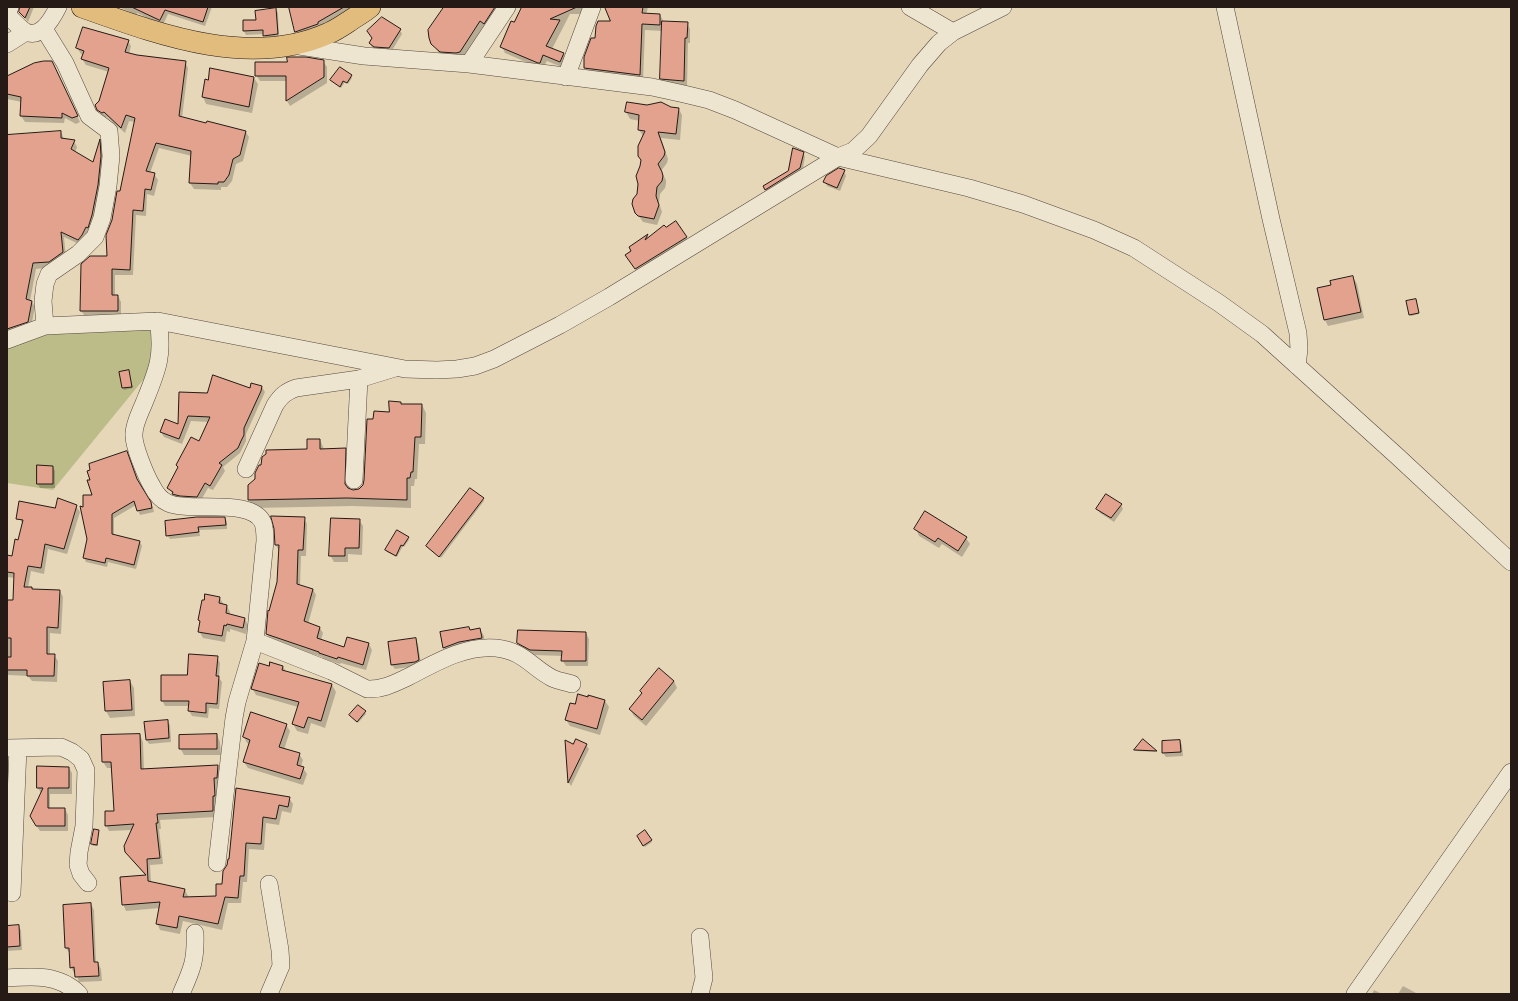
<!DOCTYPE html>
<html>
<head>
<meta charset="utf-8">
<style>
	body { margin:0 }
	#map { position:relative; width:1518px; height:1001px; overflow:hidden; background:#e5d7b8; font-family:"Libre Caslon Text",serif }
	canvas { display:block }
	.frame { position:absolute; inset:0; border:8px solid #251a15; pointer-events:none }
</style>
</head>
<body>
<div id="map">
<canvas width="1518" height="1001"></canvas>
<div class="frame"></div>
</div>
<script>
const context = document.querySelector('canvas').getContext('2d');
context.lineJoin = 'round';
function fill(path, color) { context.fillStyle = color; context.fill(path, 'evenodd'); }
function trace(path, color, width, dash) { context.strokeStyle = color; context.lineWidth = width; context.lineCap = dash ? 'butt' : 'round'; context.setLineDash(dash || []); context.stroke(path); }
const green = new Path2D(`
	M153,326L152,369L53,490L7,483V347L44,332Z`);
const shadow = new Path2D(`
	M20,7H34L28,22L20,12Z
	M119,7H212L205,26L168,14L163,25L137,13L136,15Z
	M290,7H356L320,27L299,36L296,31Z
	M450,7H502L484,27L463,58L440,55L430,38Z
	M523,7H588L586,11L579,14H570L552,49L563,54L567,60L564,68L547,61L542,69L505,53L502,47Z
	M606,7H648L646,15H660L664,22L687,23L690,29V43H688L687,86L664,84L661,78L663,31L645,30L643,81L588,74L585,68L596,39L612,22Z
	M276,9L278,13L279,38L266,39L264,34L246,35L244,31V21H258Z
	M400,30L402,34L391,52L377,51L372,47L370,43Z
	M128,41L131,46L129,54L185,62L188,68L182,118L245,131L249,137L243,161L236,164L232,181L227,187H221V190L194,189L190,183L192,156L159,148L150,173L154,174L158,180L154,196L147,194L146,216L136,215L133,275H115V296H118L121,302V317L85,316L81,311L108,257L113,220L120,192L135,122L129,121L125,133L107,117L105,118L102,115L98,109L109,72L86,65L82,59L84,55L81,54L77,48Z
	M323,61L327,67V83L290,106L287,101V81H260L256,75Z
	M55,68L80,122L76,124L65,118L64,123L25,122L21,116L22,102L7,99V77Z
	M351,76L352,78L348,84L345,82L341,88L331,80Z
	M254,78L258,84L252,113L206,104L203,97L206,80Z
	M671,108H678L682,115L680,140L661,138L668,159L667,163L661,171L666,180V184L665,188L660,194L659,203L662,212L657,225L643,222L636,212L641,167L643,136L639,130L640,121L630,119L626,112Z
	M61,132L64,139L74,141L77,147L75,153L93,163L100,141L102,145L104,162L95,221L81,245L64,237L66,258L52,267L36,269L30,301L32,302L35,307L31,327L7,336V136Z
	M803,153L805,157L802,173L768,193L764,186L789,172Z
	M844,171L846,176L840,191L827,186L825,182Z
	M675,222L690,243L639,274L626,255L647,235L649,238Z
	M1353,277L1357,284L1364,318L1328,326L1325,320L1332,286Z
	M1416,302L1419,314L1411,316L1410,315Z
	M129,372L133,388L124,390L120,373Z
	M262,387L265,392L246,434V441L240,453L223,467L225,471L213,490L208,488L200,502L176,499L169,488L179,468L177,465L199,443L208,422L191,421L182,444L164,437L161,432L179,425L207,394Z
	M400,403L402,405H422L426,413L425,444H419L417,479H415L414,486H411V508L352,506L254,508L249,500V485L308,450L320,440L324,449H345L349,457V490L354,491L359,490L363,486L374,420L390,413Z
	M129,456L139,484L153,508L154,512L140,515L136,505L114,518V536L140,542L142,546L136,569L108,562L107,567L86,562L84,557L88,539L84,509L93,496Z
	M53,467L55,471V488H40L38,484Z
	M483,499L484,501L441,558L428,548L427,547Z
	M1121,505L1123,509L1114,522L1100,513L1098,509Z
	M76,506L80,512L67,554L48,549L44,574L31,571L28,588L32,590L60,591L63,597L61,634L50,633V655H54L58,661L57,682L32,681L28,676L8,675L7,601H14L15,578L7,577V556L13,557L19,541L23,525L20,519Z
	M225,518L227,522V529L199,530L200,536L170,539L167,535Z
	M304,518L307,524L306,556H301L300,586L313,589L316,595L308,624L320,628L323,633L321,640L345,648L369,644L372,650L366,670L341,663L340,664L323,659L322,657L270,640L267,634L269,612L278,582L279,551L276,545L275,529Z
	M359,520L363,526L362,555L348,554V562H334L330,555Z
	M916,529L966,538L970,544L962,557L942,544L939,548L919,536Z
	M408,538L409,540L404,547L403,546L397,557L387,552L386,550Z
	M220,598L224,605L227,606L230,612V615L245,619L248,625L246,634L230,629V632L227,631L225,642L203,638L199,631L201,623L199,620Z
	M480,629L484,636L485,645L448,655L444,648L441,633Z
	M586,633L589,639L588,666H566L562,660L563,656L534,655L522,649L518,643Z
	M415,639L418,644L421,664L417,666L395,669L392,665L389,643Z
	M217,657L220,663L219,678L222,682L219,709L209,708L208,718L192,716L189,711V706H165L162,700L188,676Z
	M283,666L286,672L332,685L336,692L325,728L311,723L308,734L297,731L293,724L298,707L256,695L252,688L269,667Z
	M130,681L134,688L135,716L110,718L106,711L104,683Z
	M674,681L677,688L646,726L634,716L630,709L643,694L641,691Z
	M588,699L605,701L609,707L600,735L570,726L566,720L575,706Z
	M358,706L366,714L358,723L351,716Z
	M167,721L170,725L171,742L149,744L146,739Z
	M286,725L290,731L284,750L299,754L303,760L301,767L303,768L307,774L303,785L248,768L244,762L250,744L247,743L244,737Z
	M140,735L143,742L144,770L218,766L221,772L220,784H217L218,802L216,817L160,820L161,829H159L163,864L150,865L151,882L185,890L188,896V898L216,897L223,885L230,860L237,789L289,798L293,804L291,813L282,811L279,825L266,823L264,850L249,849L247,882H243L241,903H228L222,930L183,921L180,934L160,930L157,923L160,908L126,911L123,904L146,876L130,858L126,851L132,830L109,831L106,825L115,812L112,768H107L103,762L102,736Z
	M217,735L220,742L221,755H184L180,748Z
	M1143,740L1156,752H1157L1136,751L1135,750Z
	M1180,741L1182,745L1183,756L1166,757L1163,753V742Z
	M566,742L574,746L586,745L589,749L571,786L569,783Z
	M69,768L72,773V794H50V809H65L68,815V831H40L34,822L41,793L38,788Z
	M98,831V846H93L92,844Z
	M645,832L652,842L645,847L638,836Z
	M91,904L94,910L96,963H98L101,969L102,981L79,982L76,973H74L71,967L70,954L66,948L64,905Z
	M18,926L21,930L22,950L7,951V927Z
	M1403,986L1418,994H1398Z
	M1374,990L1382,994H1372Z`);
const building = new Path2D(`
	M20,7H30L25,18L19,12Z
	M132,7H208L203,22L165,10L160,20Z
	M289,7H344L318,22V24L295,32Z
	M444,7H495L484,24L480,21L460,52L456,53L440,52L431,44L429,38L428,30Z
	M522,7H577L550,19L560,20L546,46L564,53L560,62L543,55L540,63H538L500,47L511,21L514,22Z
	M605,7H643L642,13L660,14V25L642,24L640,75L584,68V57L591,38H595L596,26L598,21H610Z
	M276,8L278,34L263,36V30L243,31V20H256L255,11Z
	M382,17L401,29L389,48L374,47L369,43L372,38L367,31Z
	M662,21L688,22L687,38H685L684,81L660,79Z
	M83,27L129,40L125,52L137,55L186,61L179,116L206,123L207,121L246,131L240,155L233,159L229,175L224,182H218V184L189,183L191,151L156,143L146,171L155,173L151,190L145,189L143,211L133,210L130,270L112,269V295H118V311H80L81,264L90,256H107L106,235L112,220L117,191H120L135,118L126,115L121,128L104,112L102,113L97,110L95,105L99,101L109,68L81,59L84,51L76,48Z
	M287,57H306L324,60V77L286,101V76H255V62H287Z
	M44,61H52L78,116L72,118L62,113V118L20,116L21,97L7,94V76L34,63Z
	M340,67L352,75L347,83L343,81L340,87L330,80Z
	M210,68L254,77L249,107L202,97L205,79L208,80Z
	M627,102L647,105L661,102L671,107L679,108L676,134L658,132L665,152L664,156L658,164L662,172L663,176L662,181L657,187L656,196L659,205L654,219L638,216L635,213L632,204L633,199L637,194L638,184L636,176L640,166L641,160L638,156V146L645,131L638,130L639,115L625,112Z
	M61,131V138L75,140L71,149L93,162L100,139L101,156L98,185L92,215L88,228L86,227L82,235L78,240L61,232L63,252L49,262L33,263L26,299L32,301L28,322L7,329V135Z
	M793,148L804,152L800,168L765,190L763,186L788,171Z
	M839,168L845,170L837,188L823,182L826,176Z
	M676,221L687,237L635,269L625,255L631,251L629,247L648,234L645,240L664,225L666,227Z
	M1353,276L1361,312L1324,320L1317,288L1331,285L1330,281Z
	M1416,299L1419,313L1409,315L1406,301Z
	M129,370L132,387L122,388L119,372Z
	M213,375L250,388L251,383L262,386L261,391L244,428V435L241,441L238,448L219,463L222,465L210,486L205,483L197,497L180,496L172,494L173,492L167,488L178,467L176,465L191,437L199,441L210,417L188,416L179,439L160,432L165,419L178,424L179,392L207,393Z
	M389,401L401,402V404H422L421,437H415L413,472H411L410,478H407V500L347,498L248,500V485L255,479V473L259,465H261L262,457L266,454V450L307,449V439H320V449L346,448L345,484L348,488L353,490L359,489L363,485L364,480L367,419H373L374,411L389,412Z
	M127,451L137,479L151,502L152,508L137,511L134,501L112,514V534L140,541L134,565L106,558L105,563L83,558L87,539L80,506L83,507V495H92L87,480H90L87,471L90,470L89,464Z
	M37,465L53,466V484H37Z
	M470,488L484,498L439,557L426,546Z
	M1106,494L1122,504L1111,518L1096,509Z
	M58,498L77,505L64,549L45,544L41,568L28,566L24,587H32V589L60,590L58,628L47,627V654H55L54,676H27V670H7V657H11V638H7V600H13L14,573L7,572V555L12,556L15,539L18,540L23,520L16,519L19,501L55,508Z
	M925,511L967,537L958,551L938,538L935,542L914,529Z
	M271,516L305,517L303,550H298L297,584L313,589L304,621L320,627L317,638L344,647L347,637L369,643L363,665L338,657L337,659L319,653V652L266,634L268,610L269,611L277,582L279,545H275L274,529Z
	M197,517H225L226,525L198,527L199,532L166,536L165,521Z
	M331,518L360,519L359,548H345V556H329Z
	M397,530L409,537L403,546L401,545L396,556L385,550Z
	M205,594L220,597L219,603L227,605L226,613L245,618L243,628L227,624L226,626L224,625L222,636L198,632L200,621L198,620L202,600H204Z
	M469,627L470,630L480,628L482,638L459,642L443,648L440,632Z
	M518,630L586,632V661H561L562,651L530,650L517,643Z
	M416,638L419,660L415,662L391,665L388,642Z
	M189,654L218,656L216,676H219L217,704L206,703V713L188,711L189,701H161V675H187Z
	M270,662L283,666L282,670L332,684L321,721L308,717L304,728L292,724L299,702L251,689L259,663L269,666Z
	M659,668L674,681L642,720L629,709L642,693L640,691Z
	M130,680L132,710L105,711L103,682Z
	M578,694L588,697V695L605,700L597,729L565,720L570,703L575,704Z
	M358,705L366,711L357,722L349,715Z
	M251,712L287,724L279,747L300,753L297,765L304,767L300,779L243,762L250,740L243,737Z
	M168,720L169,738L146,740L144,722Z
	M140,734L141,769L218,765L217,778H214L215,796H213V811L157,814L158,823H156L160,858L147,859L148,881L185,889L183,897L216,896V884H222L223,871L227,865L228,859H229L236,788L290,797L288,807L279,805L276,819L263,817L261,844L246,843L244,876H240L238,898L225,897L218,924L179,916L177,928L156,924L160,902L122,905L120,877L146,875L125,852L124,846L134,824L105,826V811H114L111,762H102L101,735Z
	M217,734V749H179V735Z
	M576,739L587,744L568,783L565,740L573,744Z
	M1143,739L1157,751L1134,750Z
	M1180,740L1181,752L1162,753V741Z
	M37,766L69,767V788H48V808H65V826H36L30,816L43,788H37Z
	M94,829L99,830L97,845L91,844Z
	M645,830L652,840L643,846L637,836Z
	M91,903L94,962H98L99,976L75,977L74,967L70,968L69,948H65L63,905Z
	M19,925L20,946L7,947V926Z`);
const minor = new Path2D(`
	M10,7L7,15C13,20 20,29 26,32C41,39 53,17 58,7
	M910,7L953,32
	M1225,7L1271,219L1298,333L1299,349L1297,366
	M44,29L65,63L89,116L109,131L111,156L108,186L102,218L95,237L78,254L49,274L45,284L43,301L45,326
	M7,44L26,32
	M293,45L364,56L469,64L652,87L684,94L709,100L735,110L838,157L969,188L1023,204L1094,230L1134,248L1219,303L1262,334L1397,456L1511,562
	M469,64L507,7
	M566,77L592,7
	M158,321C164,356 157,371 144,403C140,413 134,424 134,434C133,445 146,476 152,486C155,492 161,500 168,503C190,513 252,497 263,523C265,529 265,536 265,541L255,641L237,702L234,718L217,863
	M7,340L45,326L158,321L405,369L437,370L457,369L475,366L494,359L560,325L609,297L838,157L853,151L869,136L920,65L939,43L953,32L1003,7
	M246,469L275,405C281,396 285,392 296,388L359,379L395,368
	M354,480L359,379
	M255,641L331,671L367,689C382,690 395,683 408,677C435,663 465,645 496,648C524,651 531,667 552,678C558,681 565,682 572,684
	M7,748L61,747L72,752L81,759L86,770L84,826L79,852L78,865L81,874L88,883
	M12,893L18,748
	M7,978C33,976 59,974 79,994
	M181,994C192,969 196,961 195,933
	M269,994L281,966L280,950L269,884
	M700,994L704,978L700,937
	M1355,994L1511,772`);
const major = new Path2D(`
	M82,7C158,34 250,69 329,33C336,30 342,26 348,22C355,17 363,13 370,7`);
fill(green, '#bcbc89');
fill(shadow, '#0003');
fill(building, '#e3a28d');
trace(building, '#251a15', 1);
trace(minor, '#55493e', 18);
trace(major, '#251a15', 22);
trace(minor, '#eee5d1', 17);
trace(major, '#e2bc7c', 21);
</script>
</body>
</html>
